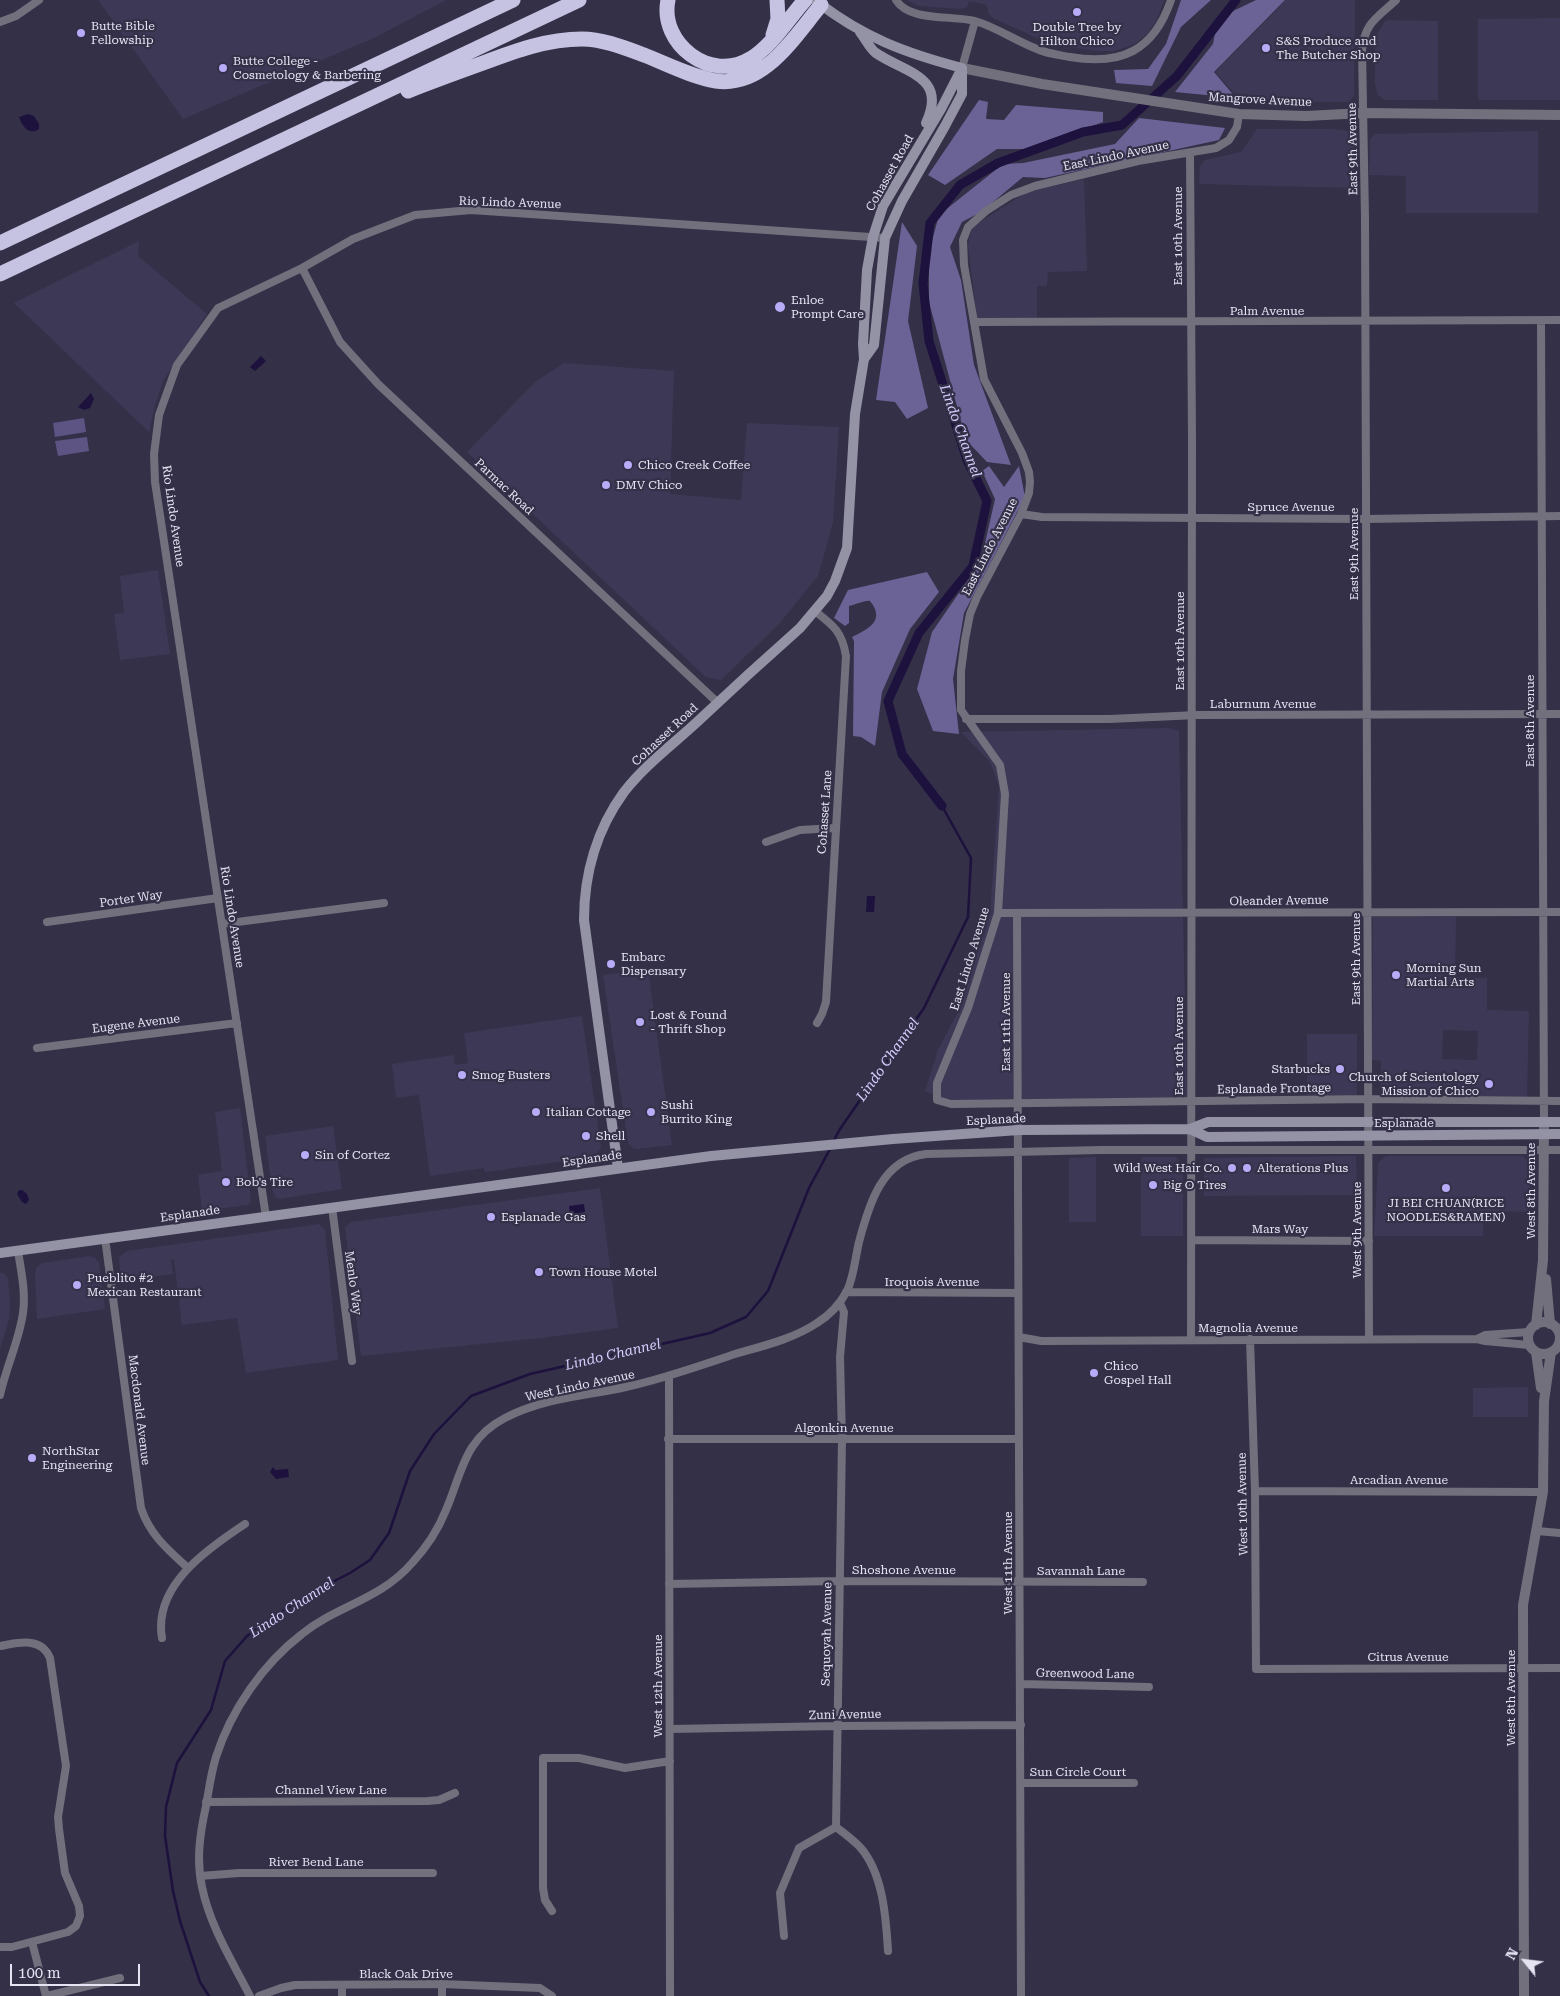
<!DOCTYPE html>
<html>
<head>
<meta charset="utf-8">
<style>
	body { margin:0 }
	#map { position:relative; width:1560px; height:1996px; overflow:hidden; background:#343048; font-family:"Roboto Serif",serif }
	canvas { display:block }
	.north { position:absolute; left:1500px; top:1936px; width:50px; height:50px; -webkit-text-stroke:4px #343048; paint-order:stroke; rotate:299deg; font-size:14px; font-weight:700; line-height:20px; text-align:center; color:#e6e4f3 }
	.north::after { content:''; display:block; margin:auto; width:18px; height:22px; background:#e6e4f3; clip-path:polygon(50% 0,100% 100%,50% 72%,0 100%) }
	.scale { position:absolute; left:10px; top:1964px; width:130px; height:22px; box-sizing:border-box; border:2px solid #e6e4f3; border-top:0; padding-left:6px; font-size:15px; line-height:18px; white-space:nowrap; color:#e6e4f3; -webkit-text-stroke:4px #343048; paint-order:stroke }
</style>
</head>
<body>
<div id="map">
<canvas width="1560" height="1996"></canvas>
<div class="north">N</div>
<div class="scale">100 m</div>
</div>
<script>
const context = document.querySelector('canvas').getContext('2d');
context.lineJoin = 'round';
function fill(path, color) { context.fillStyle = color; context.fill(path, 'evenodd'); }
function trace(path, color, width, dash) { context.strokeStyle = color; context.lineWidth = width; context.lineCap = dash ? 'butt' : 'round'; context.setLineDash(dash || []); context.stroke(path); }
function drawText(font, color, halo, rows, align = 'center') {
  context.font = font + ' "Roboto Serif",serif'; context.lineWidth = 4.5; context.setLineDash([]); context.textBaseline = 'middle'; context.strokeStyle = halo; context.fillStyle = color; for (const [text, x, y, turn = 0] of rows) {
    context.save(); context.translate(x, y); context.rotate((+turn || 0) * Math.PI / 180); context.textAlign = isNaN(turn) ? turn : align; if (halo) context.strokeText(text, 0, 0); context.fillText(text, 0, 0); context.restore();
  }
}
const built = new Path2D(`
	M98,0H446L376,37L183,119Z
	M907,0H1164L1157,20L1147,34L1135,44L1114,51H1097L1052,45L993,18L988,13L987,5L969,1L967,7L962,9L919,6Z
	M1286,0H1355L1354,96L1348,102H1307L1241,97L1232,91L1215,72Z
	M1560,18V100H1478V19Z
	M1386,20L1438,21V100H1385L1378,95L1375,84V46L1377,34Z
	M1257,129H1331L1344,130L1352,133L1355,138L1356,188L1199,184L1200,166L1205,160L1241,152Z
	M1538,131V213H1406V176L1369,175L1370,139L1375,134Z
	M1084,179L1087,271L1048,272L1047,286H1037V318H977L968,245L972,227L1027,192Z
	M139,241L138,256L207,314L163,381L155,405L149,432L14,303Z
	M564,363L674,371L670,494L741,500L747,423L839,427L833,523L818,576L779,624L721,680L706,677L467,452L535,382Z
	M158,570L170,654L120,660L114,614L124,613L120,576Z
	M1169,728L1179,731L1187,1097L963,1101L943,1099L925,1091L938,1050L959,1010L990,914L999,786L990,762L961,732Z
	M1373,917H1456L1455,977L1487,978V1010L1529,1011L1527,1097L1476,1096V1092H1432V1096H1381V1061L1372,1060ZM1443,1030L1478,1031L1477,1060L1442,1059Z
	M648,969L672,1145L637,1149L633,1148L628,1143L603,975Z
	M582,1016L601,1147L595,1157L485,1172L484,1168L430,1176L419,1095L396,1098L392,1064L454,1055L455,1065L468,1063L464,1033Z
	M1307,1034H1357V1095H1307Z
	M240,1108L251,1201L248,1205L202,1211L198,1175L222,1171L215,1112Z
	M333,1126L342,1189L280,1199L275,1197L272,1189L265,1136Z
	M1356,1156L1357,1195L1204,1196V1158Z
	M1386,1156H1522L1528,1161L1530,1167V1212L1484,1211L1483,1236H1374L1378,1163Z
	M1096,1157V1222H1069V1158Z
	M1141,1157H1176L1183,1166V1236H1141Z
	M600,1188L618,1328L540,1338L361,1356L345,1227L351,1222Z
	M319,1224L325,1230L338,1360L246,1373L237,1318L182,1325L174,1259L171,1260L173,1274L121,1281L119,1257L127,1251Z
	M89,1256L95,1258L99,1263L105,1309L37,1319L35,1275L36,1268L42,1263Z
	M0,1272L6,1275L8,1278L10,1301L9,1319L0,1349Z
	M1528,1387V1417H1473V1388Z`);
const green = new Path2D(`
	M84,418L86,432L55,437L53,423Z
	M87,437L89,451L58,456L55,441Z`);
const forest = new Path2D(`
	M1181,0H1211L1181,27L1152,86L1116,83L1114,70L1148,69L1166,44Z
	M1256,0H1285L1214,72L1236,98L1175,92L1213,44L1216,28L1231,12Z
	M979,100L988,102L986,119L1004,120L1016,105L1103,112V122L1028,149H997L945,185L928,175Z
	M1139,118L1225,128L1219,140L1045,178L1023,177L981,212L962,222L950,247L961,280L974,365L1011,465L987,462L966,440L929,302V252L939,215L1003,164L1023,163L1115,144Z
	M902,222L917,246L908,321L928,408L907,419L895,402L876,400Z
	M989,466L1004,487L1019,466L1025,497L964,613L953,679L959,734L933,731L917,689L932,632L981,561L995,499L982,471Z
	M927,572L939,592L910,629L882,692L875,746L861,737L853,736L854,641L852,637C868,629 886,621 870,601C865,600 855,605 849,606V623L845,626L834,618L848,590Z`);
const water = new Path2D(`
	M28,114L34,116L39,124V129C29,136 22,126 19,117Z
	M261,356L266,361L255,371L250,367Z
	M91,393L94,399L90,408L84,410L78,407Z
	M867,896H875L874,912H866Z
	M19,1190H22L27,1194L29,1200L26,1204L22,1202L17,1194Z
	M584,1204L585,1212L570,1214L569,1206Z
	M273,1467L275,1470L288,1469L289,1477L276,1479L270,1472Z`);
const stream = new Path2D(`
	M833,1142L840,1129L924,1008L968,917L971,858L942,806
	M209,1996L200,1982L180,1921L173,1891L165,1836L166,1807L177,1763L211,1710L225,1661L247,1636L269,1620L307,1595L350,1573L370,1560L389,1533L410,1471L434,1434L471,1396L530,1374L710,1333L746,1317L768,1291L809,1188L830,1149`);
const canal = new Path2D(`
	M942,806L902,754L888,701L919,633L973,566L987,501L967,460L929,341L923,283L930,223L960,185L998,163L1083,132L1122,125L1177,76L1236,0`);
const minor = new Path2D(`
	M896,0C909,22 953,15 975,21C996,27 1016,41 1037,49C1048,54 1059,55 1070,57C1122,66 1154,50 1171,0
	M0,22L16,16L39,0
	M962,68L975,21
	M1239,114L1237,127L1229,140L1216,148L1138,161L1035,186L1011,195L986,211L968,227L963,240L964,265L984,379L1022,453L1029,472L1030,482L1029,493L1021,514L977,597L970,614L965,640L961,671V710L1000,765L1005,794L998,913L968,1008L937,1083V1100L951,1104L1367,1099L1560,1101
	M1190,153L1192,439L1191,1340
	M302,268L340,342L378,384L717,702
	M1541,321L1544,1122
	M975,322L1560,320
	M1021,514L1042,517L1366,519L1560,516
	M816,612C834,626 842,632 846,656L826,1002L822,1014L817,1023
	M966,719H1109L1198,715L1560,714
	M766,842L800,830L835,828
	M998,913L1560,912
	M1017,913L1021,1996
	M47,922L218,898
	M222,924L384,903
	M37,1048L237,1023
	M332,1207L352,1361
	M266,1217L155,482L154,454L159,415L177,365L218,308L302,268L353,239L415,215L471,210L885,238
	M105,1238L141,1508C150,1535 168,1550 188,1568
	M1191,1240L1369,1241
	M846,1292L1018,1293
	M840,1303L844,1312L840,1357L842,1439L836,1827C844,1833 853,1840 860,1847C883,1873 886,1917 888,1951
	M1558,1331H1560
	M1019,1337L1041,1341L1477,1339L1485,1341L1529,1345
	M1250,1339L1255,1491L1256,1669L1560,1668
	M1369,1339L1365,218L1362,50C1365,22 1377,18 1396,0
	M1477,1339L1485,1335L1529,1332
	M1558,1345H1560
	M669,1376L670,1996
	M0,1395C6,1367 19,1341 23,1313C26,1292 21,1271 18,1251
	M668,1439H1019
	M1255,1491L1543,1492
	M1537,1531L1560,1533
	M669,1584L839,1581L1143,1582
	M162,1638C153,1586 207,1549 245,1524
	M0,1646C18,1643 41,1636 50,1658L66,1766L58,1817L59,1829L65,1873L79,1906L80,1916L76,1926L68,1932L12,1947H0
	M1020,1684L1149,1687
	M670,1729L837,1726L1021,1725
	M1021,1783H1134
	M206,1802L428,1801L439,1800L455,1793
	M200,1876L239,1873H433
	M552,1911L545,1900L543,1888V1758H579L625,1768L670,1761
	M784,1936L780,1893L799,1848L836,1827
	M32,1942L46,1996
	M342,1985V1996
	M47,1996L120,1978
	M250,1996C232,1961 210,1926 202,1887C196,1860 200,1833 206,1806C209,1789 211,1773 216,1757C231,1710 263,1664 302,1634C338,1605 380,1600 412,1563C426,1548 438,1530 446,1510C462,1473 464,1439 505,1418C542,1398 586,1396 626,1387C663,1379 699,1366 735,1354C763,1346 793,1339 817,1323C830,1315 840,1304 847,1291C854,1276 855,1259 859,1242C869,1204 882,1159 926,1154L1101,1150H1560
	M259,1996L281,1988L295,1985L442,1984L540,1988L552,1996
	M442,1996V1984`);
const tertiary = new Path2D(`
	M962,68L1042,84L1239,114L1306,116L1364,113L1560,115
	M1546,1279L1550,1324
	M1528 1338a16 16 0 1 1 32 0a16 16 0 1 1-32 0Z
	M1536,1325L1543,1260L1544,1122
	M1536,1352L1541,1388
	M1524,1996L1523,1605L1543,1492L1544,1401L1551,1352`);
const secondary = new Path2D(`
	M815,0C862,37 905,53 962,68
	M860,32C865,38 870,49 876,53C905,73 948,76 926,123
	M864,359L874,345L885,238L902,201L945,126L962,94V70
	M1190,1129L1207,1137L1560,1134
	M618,1168L584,920C584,874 597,829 624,792C644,766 672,745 696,723C730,691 765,659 800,628L827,596L835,581L847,548L855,414L864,359L863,344L867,270L873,237L883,206L941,109L962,68
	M0,1253L711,1156L893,1139L1019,1130L1190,1129L1208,1122H1560`);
const motorway = new Path2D(`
	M668,0C659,44 711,83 750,59C771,47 789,18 805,0
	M773,35L778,19L777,0
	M408,91C433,81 458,72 483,63C515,51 547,39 582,39C603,39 625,48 644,55C667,64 692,77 716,81C764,88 794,37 821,5
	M0,243L513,0
	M0,274L579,0`);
const markers = [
	[1077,12,5,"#b8abf7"],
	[81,33,5,"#b8abf7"],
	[1266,48,5,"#b8abf7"],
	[223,68,5,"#b8abf7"],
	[780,307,6,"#b8abf7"],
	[628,465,5,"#b8abf7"],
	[606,485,5,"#b8abf7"],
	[611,964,5,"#b8abf7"],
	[1396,975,5,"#b8abf7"],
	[640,1022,5,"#b8abf7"],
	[1340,1069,5,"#b8abf7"],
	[462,1075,5,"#b8abf7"],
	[1489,1084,5,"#b8abf7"],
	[536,1112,5,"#b8abf7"],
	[651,1112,5,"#b8abf7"],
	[586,1136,5,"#b8abf7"],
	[305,1155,5,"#b8abf7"],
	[1232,1168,5,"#b8abf7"],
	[1247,1168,5,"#b8abf7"],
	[226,1182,5,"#b8abf7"],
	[1153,1185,5,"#b8abf7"],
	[1446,1188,5,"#b8abf7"],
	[491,1217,5,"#b8abf7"],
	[539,1272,5,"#b8abf7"],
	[77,1285,5,"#b8abf7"],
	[1094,1373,5,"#b8abf7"],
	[32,1458,5,"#b8abf7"]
];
const poiNames = [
	["Butte Bible",91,26],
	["Fellowship",91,40],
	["Double Tree by",1077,27,"center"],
	["Hilton Chico",1077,41,"center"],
	["S&S Produce and",1276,41],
	["The Butcher Shop",1276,55],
	["Butte College -",233,61],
	["Cosmetology & Barbering",233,75],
	["Enloe",791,300],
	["Prompt Care",791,314],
	["Chico Creek Coffee",638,465],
	["DMV Chico",616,485],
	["Embarc",621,957],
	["Dispensary",621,971],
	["Morning Sun",1406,968],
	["Martial Arts",1406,982],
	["Lost & Found",650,1015],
	["- Thrift Shop",650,1029],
	["Starbucks",1330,1069,"right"],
	["Smog Busters",472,1075],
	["Church of Scientology",1479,1077,"right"],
	["Mission of Chico",1479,1091,"right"],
	["Sushi",661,1105],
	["Burrito King",661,1119],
	["Italian Cottage",546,1112],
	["Shell",596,1136],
	["Sin of Cortez",315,1155],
	["Wild West Hair Co.",1222,1168,"right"],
	["Alterations Plus",1257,1168],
	["Bob's Tire",236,1182],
	["Big O Tires",1163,1185],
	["JI BEI CHUAN(RICE",1446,1203,"center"],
	["NOODLES&RAMEN)",1446,1217,"center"],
	["Esplanade Gas",501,1217],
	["Town House Motel",549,1272],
	["Pueblito #2",87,1278],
	["Mexican Restaurant",87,1292],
	["Chico",1104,1366],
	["Gospel Hall",1104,1380],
	["NorthStar",42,1451],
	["Engineering",42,1465]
];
const streetNames = [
	["Mangrove Avenue",1260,100,3],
	["East 9th Avenue",1353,149,-91],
	["East Lindo Avenue",1116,156,-12],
	["Cohasset Road",890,173,-61],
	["Rio Lindo Avenue",510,203,2],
	["East 10th Avenue",1178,236,-90],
	["Palm Avenue",1267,311],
	["Parmac Road",504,487,43],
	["Spruce Avenue",1291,507],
	["Rio Lindo Avenue",173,516,82],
	["East Lindo Avenue",990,547,-63],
	["East 9th Avenue",1354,554,-90],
	["East 10th Avenue",1180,641,-90],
	["Laburnum Avenue",1263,704],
	["East 8th Avenue",1530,721,-90],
	["Cohasset Road",665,735,-43],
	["Cohasset Lane",825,812,-86],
	["Porter Way",131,899,-8],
	["Oleander Avenue",1279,901,-1],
	["Rio Lindo Avenue",232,917,81],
	["East Lindo Avenue",970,959,-73],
	["East 9th Avenue",1356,959,-90],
	["East 11th Avenue",1006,1022,-90],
	["Eugene Avenue",136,1024,-7],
	["East 10th Avenue",1179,1046,-90],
	["Esplanade Frontage",1274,1089,-1],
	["Esplanade",996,1120,-3],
	["Esplanade",1404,1123],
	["Esplanade",592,1159,-8],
	["West 8th Avenue",1531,1191,-90],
	["Esplanade",190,1214,-8],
	["Mars Way",1280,1229],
	["West 9th Avenue",1357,1230,-90],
	["Iroquois Avenue",932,1282],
	["Menlo Way",353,1283,82],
	["Magnolia Avenue",1248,1328],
	["West Lindo Avenue",580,1386,-12],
	["Macdonald Avenue",139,1410,83],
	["Algonkin Avenue",844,1428],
	["Arcadian Avenue",1399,1480],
	["West 10th Avenue",1243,1504,-91],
	["West 11th Avenue",1008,1563,-90],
	["Shoshone Avenue",904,1570],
	["Savannah Lane",1081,1571],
	["Sequoyah Avenue",827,1634,-89],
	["Citrus Avenue",1408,1657],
	["Greenwood Lane",1085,1674,1],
	["West 12th Avenue",658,1686,-90],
	["West 8th Avenue",1511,1698,-90],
	["Zuni Avenue",845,1715,-1],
	["Sun Circle Court",1078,1772],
	["Channel View Lane",331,1790],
	["River Bend Lane",316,1862],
	["Black Oak Drive",406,1974]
];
const waterNames = [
	["Lindo Channel",960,431,70],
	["Lindo Channel",888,1060,-55],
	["Lindo Channel",613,1355,-13],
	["Lindo Channel",292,1608,-33]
];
fill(built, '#3d3856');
fill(green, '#5d5484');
fill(forest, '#6b6296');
fill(water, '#1d113d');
trace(stream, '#1d113d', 2.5);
trace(canal, '#1d113d', 9);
trace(minor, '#72707c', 8);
trace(tertiary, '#72707c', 10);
trace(secondary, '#9492a5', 10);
trace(motorway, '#c6c2e1', 15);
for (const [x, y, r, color] of markers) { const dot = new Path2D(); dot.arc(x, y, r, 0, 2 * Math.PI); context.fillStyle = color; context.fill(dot); trace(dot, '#343048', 2); }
drawText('12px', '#e6e4f3', '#343048', poiNames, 'left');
drawText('12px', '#e6e4f3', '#343048', streetNames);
drawText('italic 14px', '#d5cefe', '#343048', waterNames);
</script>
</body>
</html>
